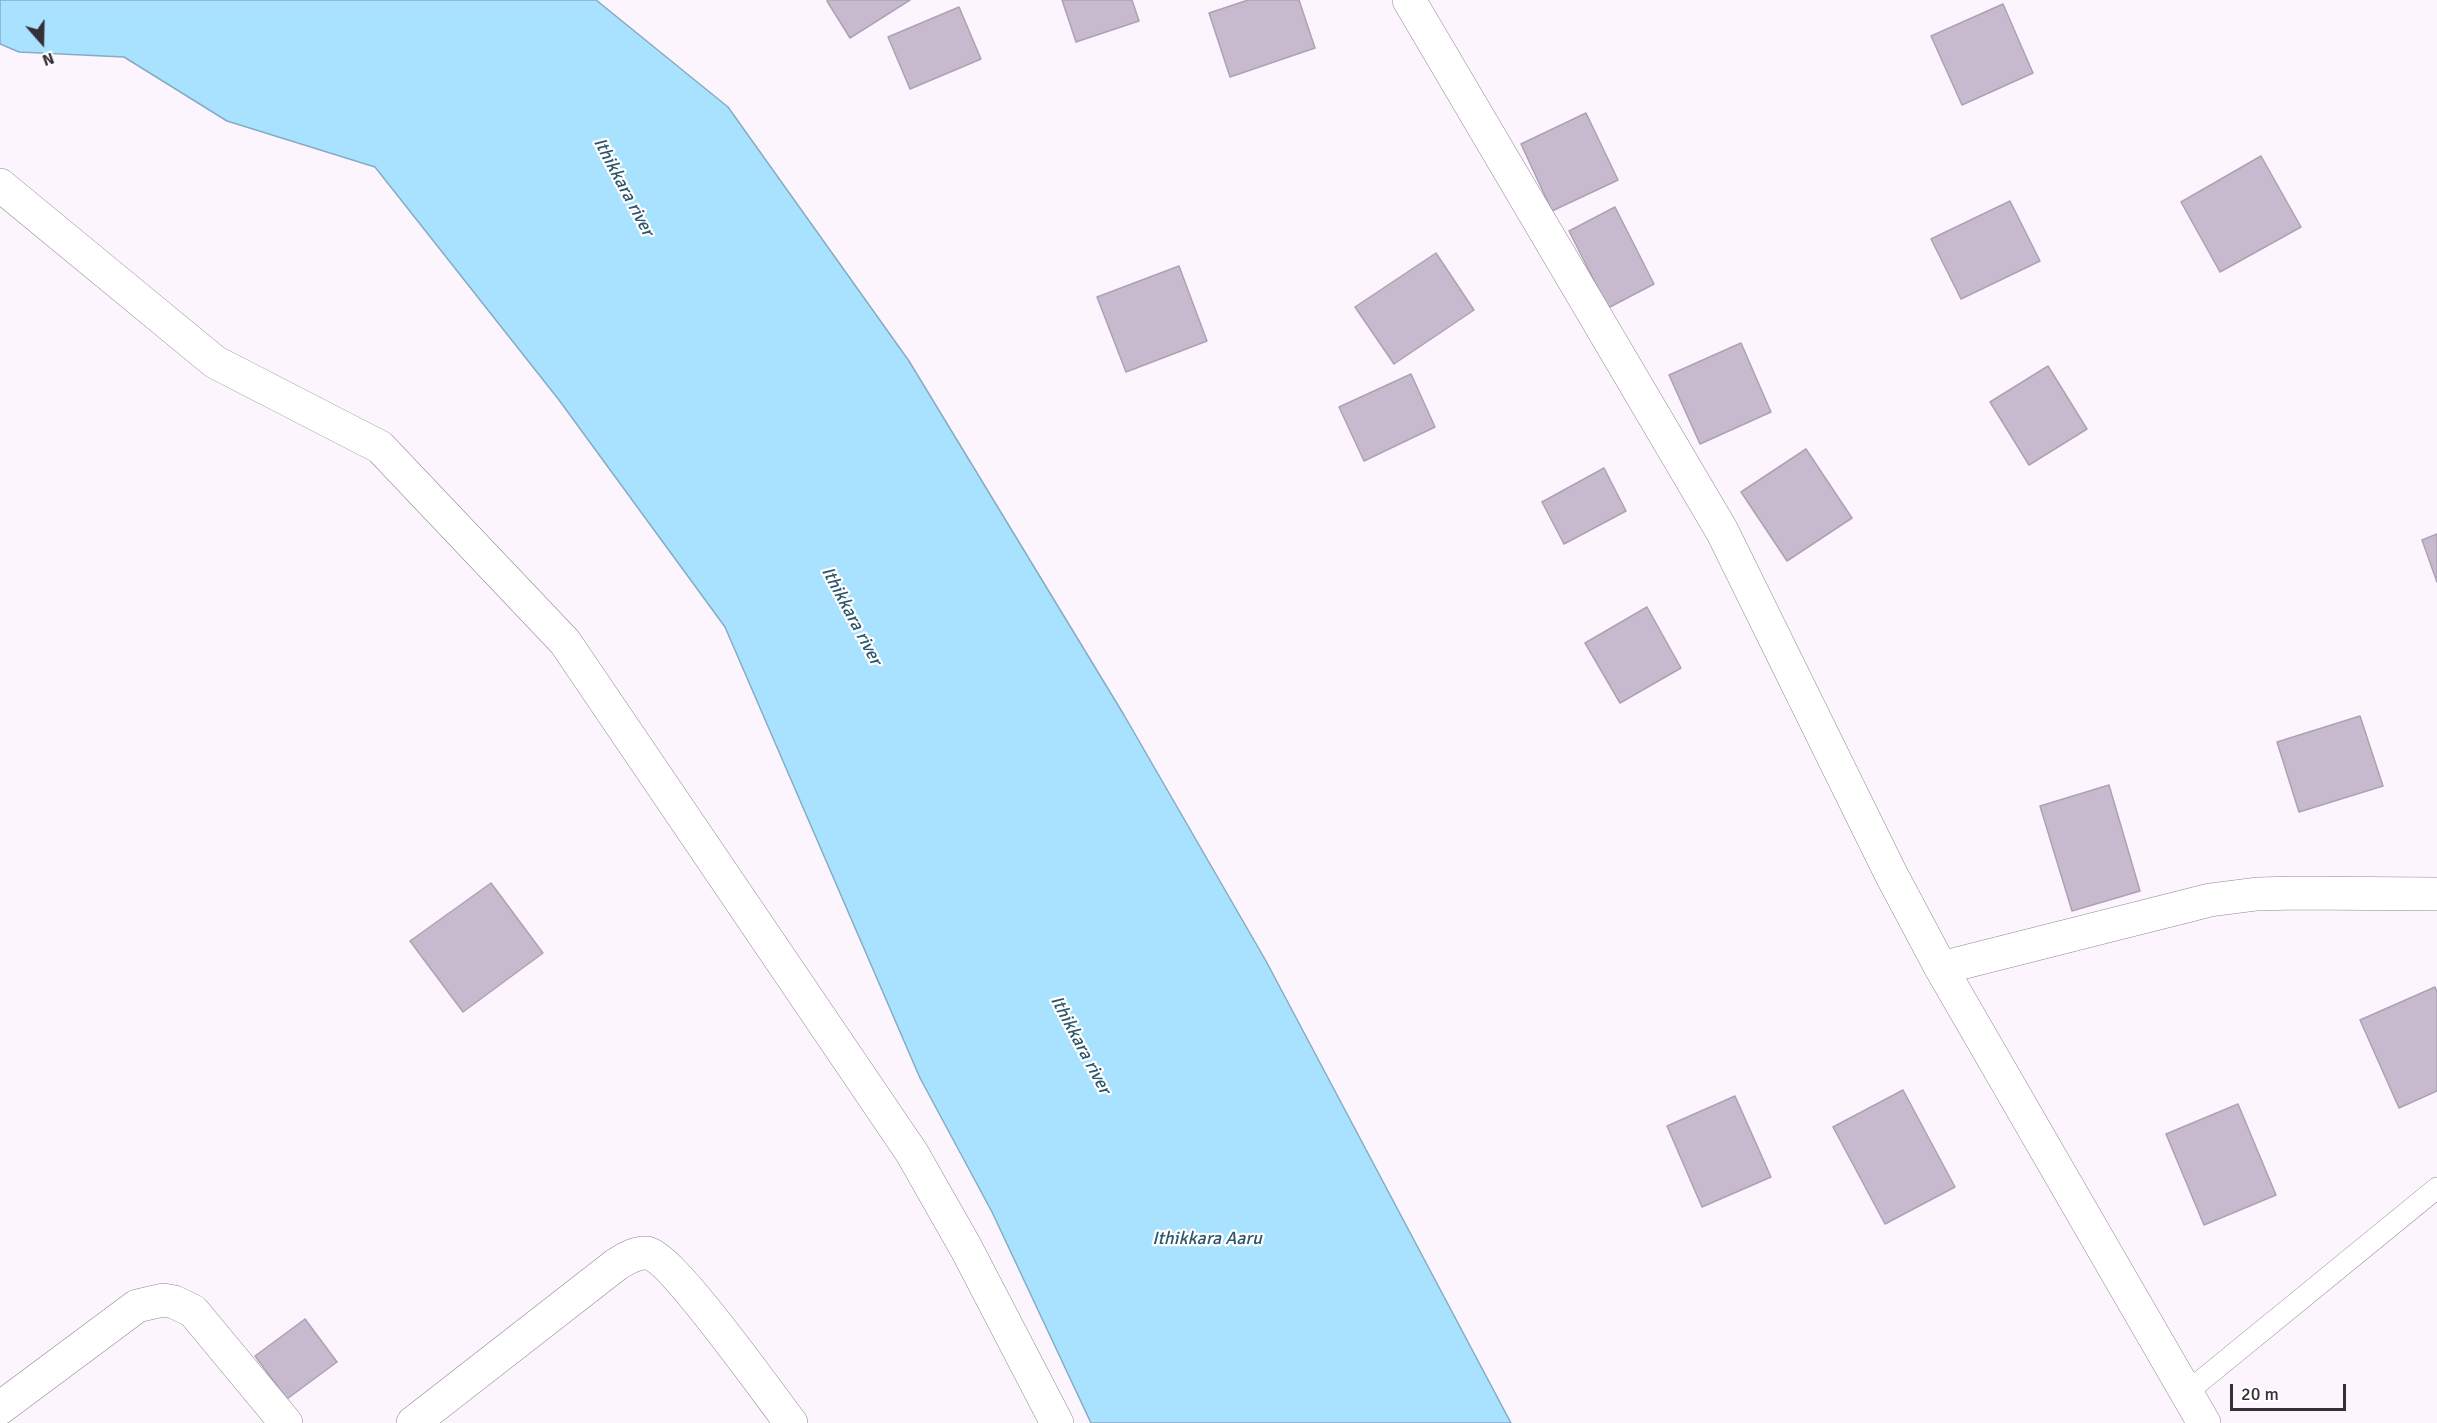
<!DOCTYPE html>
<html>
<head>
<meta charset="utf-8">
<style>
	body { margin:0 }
	#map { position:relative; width:2437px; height:1423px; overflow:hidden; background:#fcf5fd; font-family:Signika,sans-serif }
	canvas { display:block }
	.north { position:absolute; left:12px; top:12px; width:60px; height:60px; -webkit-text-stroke:4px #fff; paint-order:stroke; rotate:160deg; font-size:16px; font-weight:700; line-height:24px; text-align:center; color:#352f37 }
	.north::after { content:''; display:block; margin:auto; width:21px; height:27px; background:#352f37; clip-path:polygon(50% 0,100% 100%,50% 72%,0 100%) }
	.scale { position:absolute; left:2230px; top:1384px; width:116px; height:27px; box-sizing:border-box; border:3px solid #352f37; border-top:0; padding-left:8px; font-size:18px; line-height:21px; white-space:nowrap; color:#352f37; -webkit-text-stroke:4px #fff; paint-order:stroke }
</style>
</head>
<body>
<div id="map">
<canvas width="2437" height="1423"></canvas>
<div class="north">N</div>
<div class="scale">20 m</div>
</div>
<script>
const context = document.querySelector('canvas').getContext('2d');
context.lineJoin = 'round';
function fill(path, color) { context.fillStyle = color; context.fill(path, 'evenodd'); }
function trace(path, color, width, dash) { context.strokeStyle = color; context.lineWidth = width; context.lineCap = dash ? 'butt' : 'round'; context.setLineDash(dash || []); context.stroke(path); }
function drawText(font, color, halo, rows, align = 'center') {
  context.font = font + ' Signika,sans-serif'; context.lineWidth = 4.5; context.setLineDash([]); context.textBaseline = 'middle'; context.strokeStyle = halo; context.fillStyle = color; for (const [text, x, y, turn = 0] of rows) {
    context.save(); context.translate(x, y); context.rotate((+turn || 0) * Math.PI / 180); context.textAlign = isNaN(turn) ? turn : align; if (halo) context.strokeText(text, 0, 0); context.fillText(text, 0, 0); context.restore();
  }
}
const water = new Path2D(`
	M0,0H596L728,107L909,361L1124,715L1266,961L1511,1423H1091L992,1212L920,1078L725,627L559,400L375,167L227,121L124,57L19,52L0,44Z`);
const building = new Path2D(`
	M910,0L850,38L827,1L828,0Z
	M1062,0H1132L1139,21L1076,42Z
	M1248,0H1299L1315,48L1230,77L1209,13Z
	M2003,4L2033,73L1962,105L1931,36Z
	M959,7L981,59L910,89L888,37Z
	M1586,113L1618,180L1552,211L1521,144Z
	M2261,156L2301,227L2220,272L2181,202Z
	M2010,201L2040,261L1961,299L1931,239Z
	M1615,207L1654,284L1608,308L1569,231Z
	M1436,253L1474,310L1394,364L1355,307Z
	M1179,266L1207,341L1126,372L1097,297Z
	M1741,343L1771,412L1700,444L1669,375Z
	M2048,366L2087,429L2029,465L1990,402Z
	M1411,374L1435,427L1364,461L1339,407Z
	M1806,449L1852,518L1787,561L1741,492Z
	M1604,468L1626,511L1564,544L1542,502Z
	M2437,534V582L2422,540Z
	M1647,607L1681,668L1620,703L1585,643Z
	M2360,716L2383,786L2299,812L2277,742Z
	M2109,785L2140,891L2072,911L2040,806Z
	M491,883L543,953L463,1012L410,941Z
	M2435,987L2437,992V1091L2399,1108L2360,1020Z
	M1903,1090L1955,1187L1885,1224L1833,1127Z
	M1735,1096L1771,1177L1702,1207L1667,1126Z
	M2238,1104L2276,1195L2204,1225L2166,1134Z
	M305,1319L337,1362L287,1399L255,1356Z`);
const service = new Path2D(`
	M2186,1393L2437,1188`);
const minor = new Path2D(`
	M1409,0L1722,531L1891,874L1941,968L2204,1423
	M0,185L215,362L380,447L565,642L912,1153L966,1248L1057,1423
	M1941,968L2210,900L2257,894L2297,893L2437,894
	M0,1408L137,1306L163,1300L174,1302L193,1311L286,1423
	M413,1423L617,1264C627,1258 636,1252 647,1253C672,1257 770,1396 791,1423`);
const waterNames = [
	["Ithikkara river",623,187,62],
	["Ithikkara river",851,616,62],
	["Ithikkara river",1080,1045,62],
	["Ithikkara Aaru",1207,1239]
];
fill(water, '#a9e2ff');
trace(water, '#86acc3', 1.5);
fill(building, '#c8bace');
trace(building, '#ada1b4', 1.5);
trace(service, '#938596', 22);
trace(minor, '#938596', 34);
trace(service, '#fff', 21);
trace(minor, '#fff', 33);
drawText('italic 18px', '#2b566b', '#fff', waterNames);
</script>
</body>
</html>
